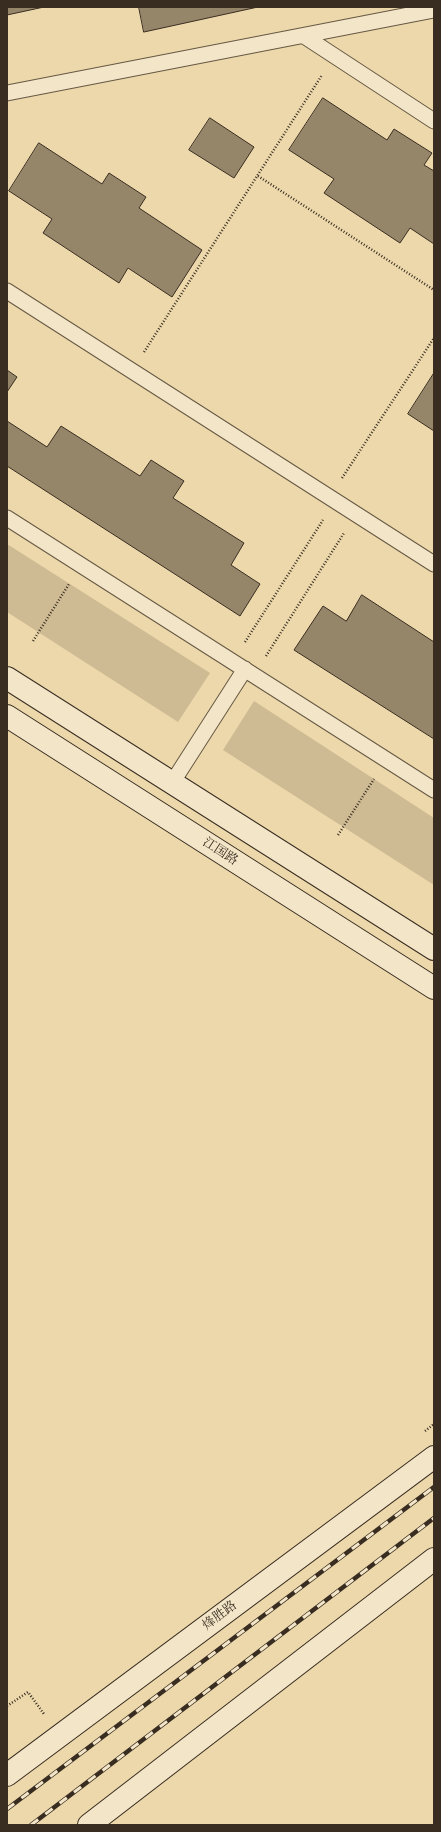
<!DOCTYPE html>
<html>
<head>
<meta charset="utf-8">
<style>
	body { margin:0 }
	#map { position:relative; width:441px; height:1832px; overflow:hidden; background:#ecd8aa; font-family:Cardo,serif }
	canvas { display:block }
	.frame { position:absolute; inset:0; border:8px solid #392d22; pointer-events:none }
</style>
</head>
<body>
<div id="map">
<canvas width="441" height="1832"></canvas>
<div class="frame"></div>
</div>
<script>
const context = document.querySelector('canvas').getContext('2d');
context.lineJoin = 'round';
function fill(path, color) { context.fillStyle = color; context.fill(path, 'evenodd'); }
function trace(path, color, width, dash) { context.strokeStyle = color; context.lineWidth = width; context.lineCap = dash ? 'butt' : 'round'; context.setLineDash(dash || []); context.stroke(path); }
function drawText(font, color, halo, rows, align = 'center') {
  context.font = font + ' Cardo,"Noto Serif SC",serif'; context.lineWidth = 3; context.setLineDash([]); context.textBaseline = 'middle'; context.strokeStyle = halo; context.fillStyle = color; for (const [text, x, y, turn = 0] of rows) {
    context.save(); context.translate(x, y); context.rotate((+turn || 0) * Math.PI / 180); context.textAlign = isNaN(turn) ? turn : align; if (halo) context.strokeText(text, 0, 0); context.fillText(text, 0, 0); context.restore();
  }
}
const green = new Path2D(`
	M7,544L210,673L178,722L7,612Z
	M254,701L434,818V885L223,750Z`);
const building = new Path2D(`
	M7,7H44L7,15Z
	M139,7H258L144,32Z
	M323,98L387,140L394,129L432,153L424,165L434,171V244L410,228L400,243L324,193L334,179L289,150Z
	M210,118L254,147L234,178L189,150Z
	M39,143L102,184L109,173L146,197L139,208L202,250L172,297L128,268L119,283L43,233L52,219L9,191Z
	M7,370L17,377L7,392Z
	M434,373V431L408,414Z
	M7,421L47,447L61,426L140,476L151,460L184,481L173,498L244,543L231,565L260,584L240,616L7,466Z
	M362,595L434,642V739L294,650L323,606L346,621Z`);
const path = new Path2D(`
	M258,176L434,290
	M144,352L322,75
	M342,478L434,338
	M33,641L69,584
	M245,642L323,520
	M266,656L344,533
	M338,835L374,779
	M425,1431L434,1424
	M7,1706L28,1692L44,1714`);
const service = new Path2D(`
	M304,36L434,121
	M7,93L434,10
	M7,291L434,564
	M7,518L434,790
	M172,783L245,669`);
const secondary = new Path2D(`
	M7,678L434,949
	M7,716L434,988
	M7,1775L434,1457
	M89,1825L434,1559`);
const rail = new Path2D(`
	M7,1809L434,1487
	M31,1825L434,1518`);
const streetNames = [
	["江国路",220,852,33],
	["烽胜路",220,1616,-37]
];
fill(green, '#cebb93');
fill(building, '#968669');
trace(building, '#392d22', 1);
trace(service, '#665844', 17);
trace(secondary, '#392d22', 24);
trace(path, '#392d22', 2.5, [1, 2]);
trace(service, '#f3e6c8', 15);
trace(secondary, '#f3e6c8', 22);
trace(rail, '#392d22', 4.5);
trace(rail, '#f3e6c8', 3, [9]);
drawText('13px', '#392d22', '#f3e6c8', streetNames);
</script>
</body>
</html>
